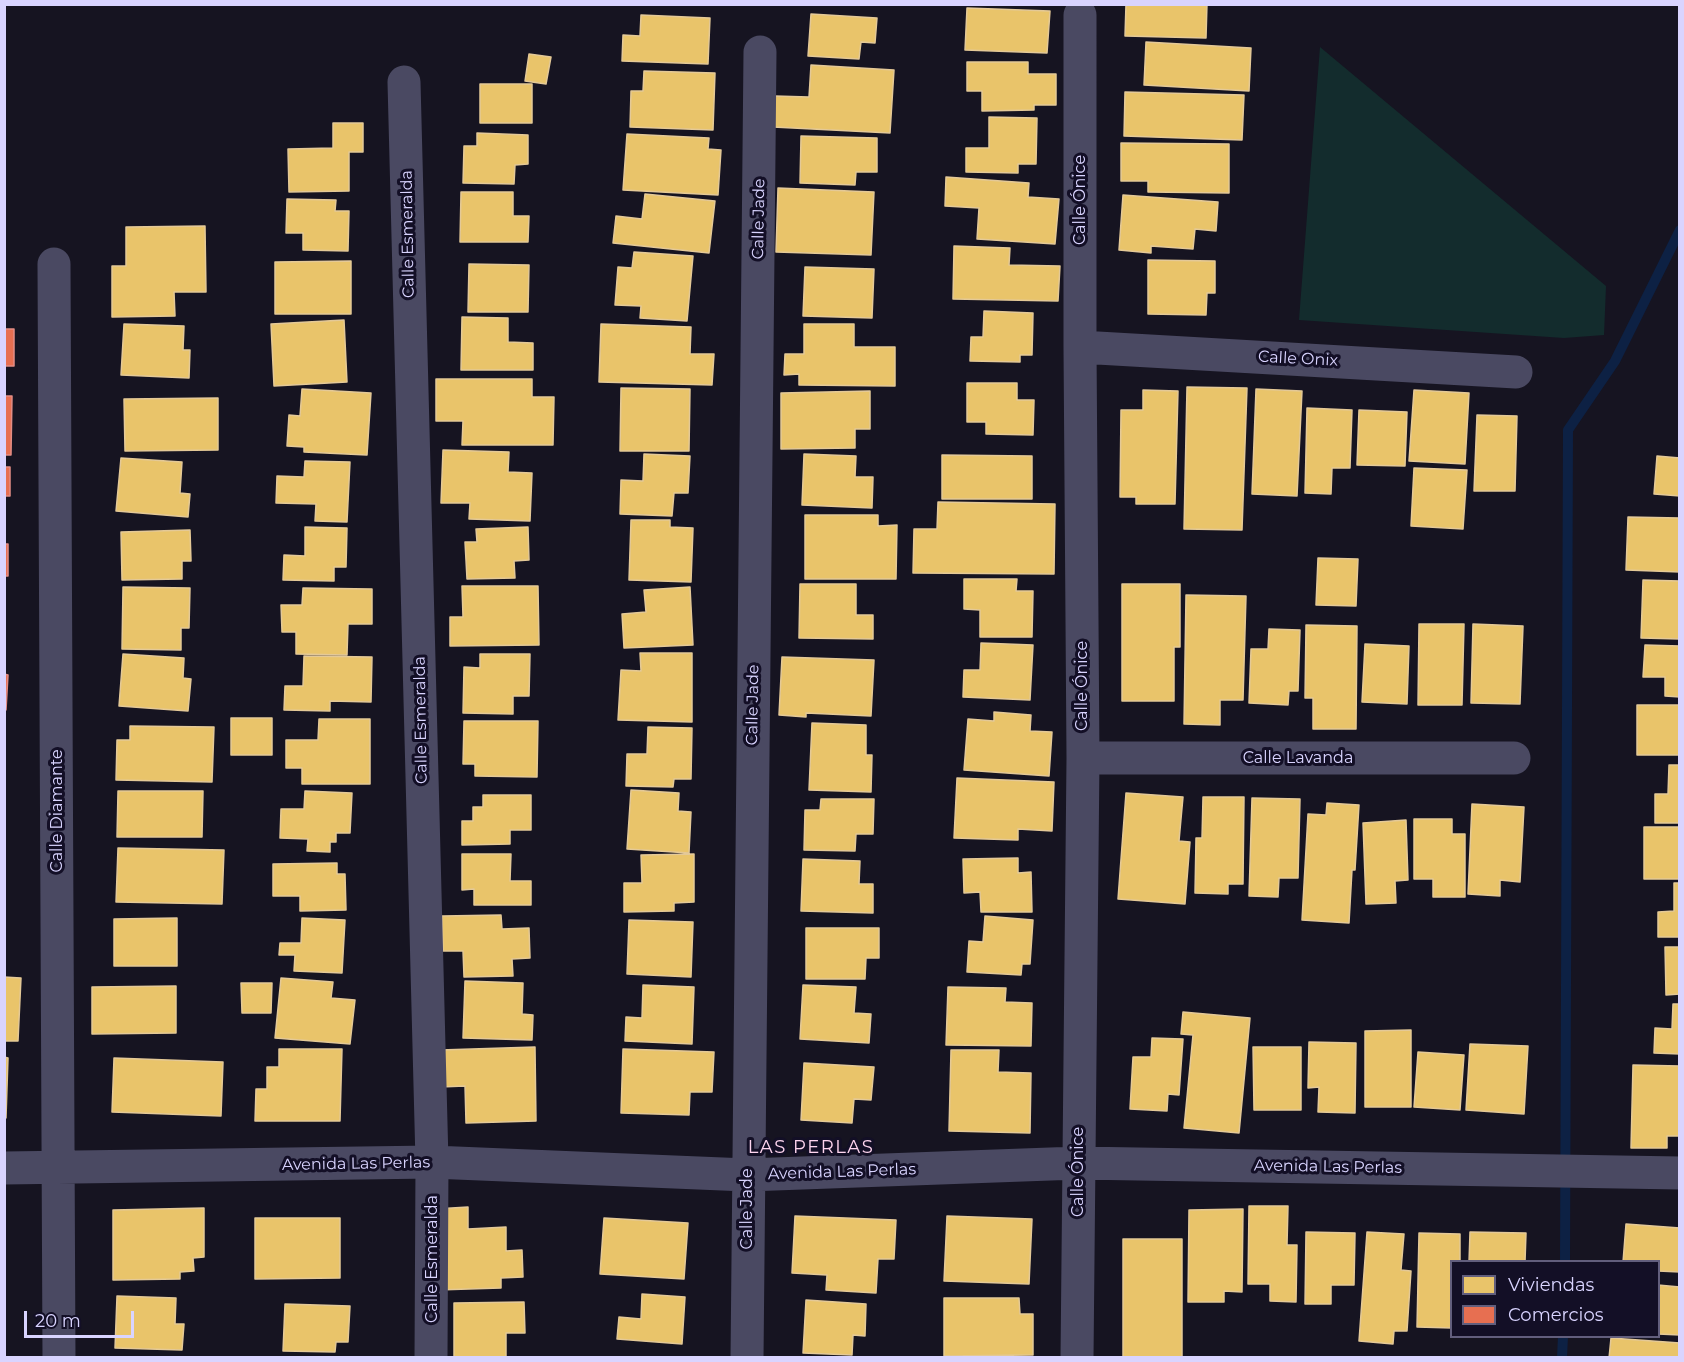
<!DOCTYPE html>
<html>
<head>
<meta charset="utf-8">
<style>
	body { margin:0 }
	#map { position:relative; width:1684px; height:1362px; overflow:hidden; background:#161421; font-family:Montserrat,sans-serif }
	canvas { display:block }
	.frame { position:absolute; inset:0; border:6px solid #d9d4ff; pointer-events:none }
	.legend { position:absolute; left:1450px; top:1260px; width:210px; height:78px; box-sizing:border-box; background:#130f26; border:2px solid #625e7d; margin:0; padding:8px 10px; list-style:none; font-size:18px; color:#d9d4ff }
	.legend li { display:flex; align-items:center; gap:12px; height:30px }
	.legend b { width:30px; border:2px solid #625e7d }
	.scale { position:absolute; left:24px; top:1311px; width:110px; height:27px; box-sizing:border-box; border:3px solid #d9d4ff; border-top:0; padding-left:8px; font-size:18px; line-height:21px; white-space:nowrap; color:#d9d4ff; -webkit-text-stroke:4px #130f26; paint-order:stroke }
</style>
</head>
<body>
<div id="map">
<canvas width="1684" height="1362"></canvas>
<div class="frame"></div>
<ul class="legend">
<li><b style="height:16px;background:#e9c46a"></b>Viviendas</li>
<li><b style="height:16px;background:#e76f51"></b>Comercios</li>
</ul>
<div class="scale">20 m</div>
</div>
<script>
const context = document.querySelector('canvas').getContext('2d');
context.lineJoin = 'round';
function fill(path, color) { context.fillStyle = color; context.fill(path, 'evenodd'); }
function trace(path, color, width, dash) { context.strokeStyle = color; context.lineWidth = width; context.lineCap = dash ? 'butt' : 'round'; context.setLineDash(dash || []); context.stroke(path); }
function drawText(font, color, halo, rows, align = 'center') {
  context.font = font + ' Montserrat,sans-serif'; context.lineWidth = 6; context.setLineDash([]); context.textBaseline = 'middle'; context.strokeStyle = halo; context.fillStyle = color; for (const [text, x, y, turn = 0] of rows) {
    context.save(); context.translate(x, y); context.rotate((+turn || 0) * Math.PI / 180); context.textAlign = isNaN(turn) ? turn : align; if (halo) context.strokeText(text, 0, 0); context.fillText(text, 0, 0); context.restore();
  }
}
const green = new Path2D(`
	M1320,47L1606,286L1604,335L1564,338L1299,320Z`);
const homes = new Path2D(`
	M1126,4H1207L1206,38L1125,36Z
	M967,8L1050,11L1047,53L965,50Z
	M811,14L877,18L875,43L861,42L859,59L808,56Z
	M641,15L710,18L708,64L622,61L623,35L640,36Z
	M1146,42L1251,48L1249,91L1144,85Z
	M529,54L551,57L546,84L525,81Z
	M967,62H1028V74H1056V105H1034V110L982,111V91H967Z
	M811,65L894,70L890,133L773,127L775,96L809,97Z
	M644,71L715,73L713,130L630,127L631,91H643Z
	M480,84H532V123H480Z
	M1125,92L1244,95L1242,140L1124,136Z
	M989,117L1037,118L1036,164H1018V173L966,172V148H989Z
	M333,123H363V152H349V191L289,192L288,149L333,148Z
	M477,133L528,135V164L515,165L514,184L463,183L464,146H477Z
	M627,134L709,138L708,149L721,150L718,195L623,190Z
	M801,136L877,138V172H856L855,185L800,183Z
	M1121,143L1229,144V193L1148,192V181H1121Z
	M946,177L1029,183L1028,197L1059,199L1055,244L977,239L979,208L945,206Z
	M778,188L874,192L871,255L776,252Z
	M461,192H513V216H529L528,242H460Z
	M645,194L715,201L709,253L613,243L616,216L642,219Z
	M1123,195L1218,202L1216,231L1195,229L1193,249L1151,246V253L1119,250Z
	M287,199L336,200L335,211H349L348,251L303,250V233H286Z
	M205,226L206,292H174L175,316L112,317V266H126V227Z
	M954,246L1010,248L1009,265L1060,266L1058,301L953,299Z
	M634,252L693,256L687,321L640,318L641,306L615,305L618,267L632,268Z
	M1148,260L1215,261V293H1207L1206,315L1148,314Z
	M351,261V314H275V262Z
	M469,264L529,265L528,312H468Z
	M805,267L874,269L872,318L803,316Z
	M984,311L1033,313L1032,355H1020V362L970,361L971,337H983Z
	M462,317L508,318V342L533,343V370H461Z
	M344,320L347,382L274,386L271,324Z
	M124,324L184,326L183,350H190L189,378L121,375Z
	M601,324L691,327L690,354H714L712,385L599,382Z
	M804,324H854V347H895V386L799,385V374L784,375L785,354H804Z
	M436,379H532V397H554L553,445H462L463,421H436Z
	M967,383H1017V400H1034L1033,435L986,434V422H967Z
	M1187,387L1247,388L1242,530L1184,529Z
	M621,388L690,389L689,451H620Z
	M302,389L371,393L367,455L304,452V447L287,446L289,415L300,416Z
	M1256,389L1302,391L1297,496L1252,494Z
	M1143,390L1178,391L1175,504H1136V497H1120L1121,410H1143Z
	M1414,390L1469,393L1465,464L1409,461Z
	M870,391V429H855V448L781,449V393Z
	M218,398V450L125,451L124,399Z
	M1307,408L1352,410L1350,468H1332L1331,494L1305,493Z
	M1359,410L1407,412L1405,466L1357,465Z
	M1477,415L1517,416L1515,491H1474Z
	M443,450L509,452L508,472L532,473L530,521L469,519L470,503H441Z
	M644,454L690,456L688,493H674L672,516L620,514L621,480L643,481Z
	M804,454L856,456L855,477H873L872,508L802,505Z
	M942,455L1032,456V499H942Z
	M1657,456L1680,458V496L1654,494Z
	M121,458L182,462L180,493L190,494L188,517L116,511Z
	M305,461L350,462L347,522L315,521L316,504L276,503L277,476L304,477Z
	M1414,468L1467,470L1463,529L1411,526Z
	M938,502L1055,504L1054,574L913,573L914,529H937Z
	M805,515H878V526L897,525L896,579H805Z
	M1628,517L1680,518V572L1626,570Z
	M631,520H670V527L693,528L691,582L629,580Z
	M305,527L347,528L346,567H334V581L283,580L284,555L305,556Z
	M528,527L529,560L514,561L515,578L467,579L465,542H477L476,529Z
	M190,530L191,561H182V579L122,580L121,532Z
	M1318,558L1358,559L1356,606L1316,605Z
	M964,579H1017L1016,591H1033L1032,637H980V610L964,609Z
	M1643,580L1680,581V639L1641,638Z
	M800,584H856V615H873V639L799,638Z
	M1122,584H1180V647H1174V701H1122Z
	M462,586H538L539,645L450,646V617H463Z
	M123,587L190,588L189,628H181V650L122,649Z
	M690,587L693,645L624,648L622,614L646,612L644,590Z
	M303,588L372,589V624H348L347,655L296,654V632H282L281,605H302Z
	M1186,595L1246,596L1243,700H1220V725L1184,724Z
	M1419,624H1464L1462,705H1418Z
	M1473,624L1523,626L1520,704L1471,703Z
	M1306,625L1357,626L1356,729H1313V698H1305Z
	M1269,629L1300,630L1298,691H1289L1288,705L1249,703L1251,649H1268Z
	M981,643L1033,645L1030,700L963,697L964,670H980Z
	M1365,644L1409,646L1407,704L1362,702Z
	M1645,645L1680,646V697L1665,696V677H1643Z
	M640,653H692V722L618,720L621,670L641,671Z
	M123,654L184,658L183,678L191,679L188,711L119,706Z
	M480,654H530L529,696H513V714L463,713L464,667L480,668Z
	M304,656L372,657L371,702L330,701V711L284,710L285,686H303Z
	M782,657L874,660L871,716L806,713V717L779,715Z
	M1637,705H1680V755H1637Z
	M994,712L1031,715L1030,731L1052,732L1049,776L964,770L968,719L994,721Z
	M231,718H272V755H231Z
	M319,719H370V784H302V768H286V740H318Z
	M464,721H538L537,777L475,776V764H463Z
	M812,723L866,725V755H872L871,792L809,790Z
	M130,726L214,727L212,782L116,780L117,740H130Z
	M648,727L692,728L691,779H674L673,787L626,786L627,754H647Z
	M1669,765H1680V823H1655V794H1668Z
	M957,778L1054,782L1052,831L1018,829V840L954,838Z
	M631,790L679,793L678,811L691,812L689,853L627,849Z
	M118,791H203L202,837H117Z
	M305,791L352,793L350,833H336V842H330V852L307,851L308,839L280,838L281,809H304Z
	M1126,793L1183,797L1179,841L1190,842L1185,904L1118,899Z
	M483,795H531V830H510V844L462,845V821H473V807H483Z
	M1203,797H1244L1243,884H1228V894L1195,893L1196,838H1202Z
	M1252,798L1300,799L1298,878H1279L1278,897L1249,896Z
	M821,799H874L873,834H856L855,851L804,850L805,810H820Z
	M1327,803L1359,805L1355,870H1352L1349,923L1302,920L1308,814L1326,815Z
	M1472,804L1524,807L1520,882L1500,880V896L1468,894Z
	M1414,819H1452V834H1465V897H1433V879H1414Z
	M1406,820L1408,880L1395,881L1396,903L1366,904L1363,823Z
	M1644,827H1680V879H1644Z
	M118,848L224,850L222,904L116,902Z
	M462,854H511L510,881H531V905H474V889L462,890Z
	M694,854V902L674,903V911L624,912V883H642L641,855Z
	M1018,858V873L1031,872L1032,912H981L980,892L964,893L963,859Z
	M803,859L860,861L859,884H873V913L801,911Z
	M337,863V874H345L346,910L300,911V896H273V864Z
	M1674,883H1680V937H1658V912L1674,911Z
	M501,915L502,929L529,928L530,958L512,959L513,976L464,977L463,951H443L442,916Z
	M985,916L1033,920L1030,964H1022L1021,975L967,972L969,941L983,942Z
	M177,918V966H114V919Z
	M302,918L345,920L342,973L294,971L295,955H279L280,943H301Z
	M629,920L693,922L691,977L627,974Z
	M806,928H879V958H866L865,979H806Z
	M1665,947H1680V994L1666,995Z
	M4,977L21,978L18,1041H4Z
	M281,978L333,982L331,998L355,1000L350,1044L275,1038Z
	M465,981L523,983L522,1014L533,1015L532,1040L463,1038Z
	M241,983H272L271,1013H242Z
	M643,985L694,987L692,1044L625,1041L626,1017L642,1018Z
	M803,985L856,987L854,1013L871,1014L869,1043L800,1039Z
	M176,986V1033L92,1034V987Z
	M948,987L1006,988L1005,1002L1032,1003L1031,1046L946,1045Z
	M1673,1004H1680V1054L1654,1053L1655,1028L1672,1029Z
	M1183,1012L1250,1018L1239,1133L1184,1128L1193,1035L1181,1034Z
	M1411,1030V1107H1365V1031Z
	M1152,1038L1183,1039L1179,1095L1168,1094L1167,1111L1130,1109L1133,1057H1151Z
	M1309,1042L1356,1043L1355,1113L1318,1112L1319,1087L1308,1088Z
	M1470,1044L1528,1046L1524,1114L1466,1110Z
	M535,1047L536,1121L466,1123L465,1086L440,1087V1050Z
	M1253,1047H1301V1110H1254Z
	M279,1049H342L340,1121H255L256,1089H267V1067H279Z
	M623,1049L714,1052L712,1092H690L689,1115L621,1113Z
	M951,1050H999L998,1072L1031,1073L1030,1133L949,1131Z
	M1418,1052L1464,1055L1460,1110L1414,1107Z
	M4,1057L8,1058L6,1118H4Z
	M114,1058L223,1062L221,1116L112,1112Z
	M804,1063L874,1067L871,1100L854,1099L852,1123L801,1120Z
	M1633,1065L1680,1066V1136H1667V1148H1631Z
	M1249,1206H1288L1287,1245H1297L1296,1302L1270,1301V1284H1248Z
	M468,1207V1229L506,1227V1251L522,1250L523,1277L501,1278V1288L437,1290L435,1209Z
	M204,1208V1257L193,1258L194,1271L180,1272V1279L113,1280V1210Z
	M1243,1209L1242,1292L1224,1291V1302H1188L1189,1210Z
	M795,1216L896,1220L894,1259H878L876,1293L826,1290L827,1275L792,1273Z
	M947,1216L1032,1219L1029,1284L944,1281Z
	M255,1218H340V1278L255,1279Z
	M604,1218L688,1223L684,1279L600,1274Z
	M1626,1224L1680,1228V1272L1658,1271V1262H1623Z
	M1306,1232L1355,1233L1354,1285H1331V1304H1305Z
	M1367,1232L1404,1234L1401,1270L1411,1271L1407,1331H1394L1393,1344L1359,1341Z
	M1470,1232L1526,1233L1525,1262H1469Z
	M1419,1233L1460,1234V1262H1452V1328L1417,1327Z
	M1123,1239H1182V1358H1123Z
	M1658,1285L1680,1287V1335L1658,1334Z
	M642,1294L685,1297L682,1344L617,1339L619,1317L641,1319Z
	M117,1296L176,1298L175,1324H184L182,1350L115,1348Z
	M944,1298H1019L1020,1314H1033V1355L944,1356Z
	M806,1300L866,1304L865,1336L853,1335L852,1355L803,1353Z
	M524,1302L525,1333H506V1357H454V1303Z
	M285,1304L350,1306L348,1342H336L335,1352L283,1351Z
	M1611,1338L1680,1343V1358H1609Z`);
const shops = new Path2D(`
	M4,329H14V366H4Z
	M4,396H12L11,455H4Z
	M4,467H10V496H4Z
	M4,544H8V576H4Z
	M4,674L8,675L6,710H4Z`);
const stream = new Path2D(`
	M1565,1262L1568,430L1615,361L1680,230
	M1562,1358L1563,1336`);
const minor = new Path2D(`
	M404,82L432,1162L431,1358
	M54,264L59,1358
	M1080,347L1516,372
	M1083,758H1514
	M4,1168L432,1162L747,1175L1078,1163L1680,1173
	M747,1358L760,52
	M1077,1358L1083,758L1080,347V15`);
const streetNames = [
	["Calle Ónice",1080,200,-90],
	["Calle Jade",759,219,-89],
	["Calle Esmeralda",408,234,-91],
	["Calle Onix",1298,359,3],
	["Calle Ónice",1082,686,-90],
	["Calle Jade",753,705,-89],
	["Calle Esmeralda",421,720,-91],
	["Calle Lavanda",1298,758],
	["Calle Diamante",57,811,-90],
	["Avenida Las Perlas",356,1164,-1],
	["Avenida Las Perlas",1328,1167,1],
	["Avenida Las Perlas",842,1172,-2],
	["Calle Ónice",1078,1172,-90],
	["Calle Jade",747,1209,-90],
	["Calle Esmeralda",432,1259,-90]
];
const neighbourhoodNames = [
	["LAS PERLAS",811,1148]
];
fill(green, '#132c2d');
fill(homes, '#e9c46a');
trace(homes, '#e4c997', 1.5);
fill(shops, '#e76f51');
trace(shops, '#e38d85', 1.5);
trace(stream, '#0d2144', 10);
trace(minor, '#4a4962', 33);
drawText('16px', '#d9d4ff', '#130f26', streetNames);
context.letterSpacing = '1.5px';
drawText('18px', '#ffd6f0', '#130f26', neighbourhoodNames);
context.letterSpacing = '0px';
</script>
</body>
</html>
